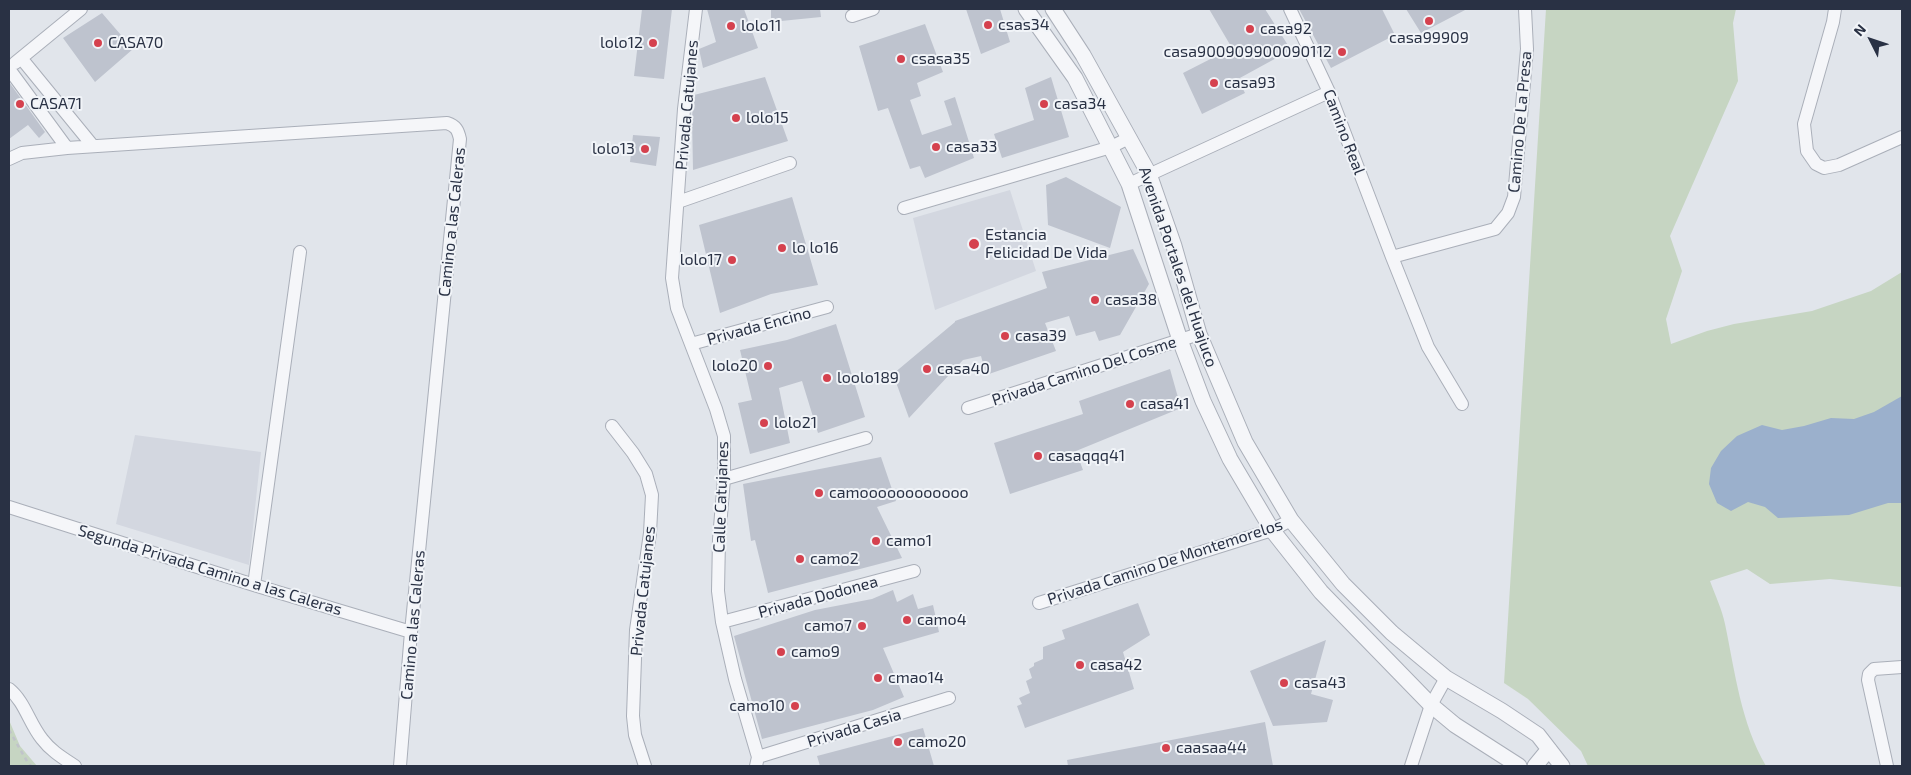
<!DOCTYPE html>
<html>
<head>
<meta charset="utf-8">
<style>
	body { margin:0 }
	#map { position:relative; width:1911px; height:775px; overflow:hidden; background:#e1e5eb; font-family:"Exo 2",sans-serif }
	canvas { display:block }
	.frame { position:absolute; inset:0; border:10px solid #293144; pointer-events:none }
	.north { position:absolute; left:1846px; top:15px; width:50px; height:50px; -webkit-text-stroke:4px #f1f4f8; paint-order:stroke; rotate:311deg; font-size:14px; font-weight:700; line-height:20px; text-align:center; color:#293144 }
	.north::after { content:''; display:block; margin:auto; width:18px; height:22px; background:#293144; clip-path:polygon(50% 0,100% 100%,50% 72%,0 100%) }
</style>
</head>
<body>
<div id="map">
<canvas width="1911" height="775"></canvas>
<div class="frame"></div>
<div class="north">N</div>
</div>
<script>
const context = document.querySelector('canvas').getContext('2d');
context.lineJoin = 'round';
function fill(path, color) { context.fillStyle = color; context.fill(path, 'evenodd'); }
function trace(path, color, width, dash) { context.strokeStyle = color; context.lineWidth = width; context.lineCap = dash ? 'butt' : 'round'; context.setLineDash(dash || []); context.stroke(path); }
function drawText(font, color, halo, rows, align = 'center') {
  context.font = font + ' "Exo 2",sans-serif'; context.lineWidth = 4; context.setLineDash([]); context.textBaseline = 'middle'; context.strokeStyle = halo; context.fillStyle = color; for (const [text, x, y, turn = 0] of rows) {
    context.save(); context.translate(x, y); context.rotate((+turn || 0) * Math.PI / 180); context.textAlign = isNaN(turn) ? turn : align; if (halo) context.strokeText(text, 0, 0); context.fillText(text, 0, 0); context.restore();
  }
}
const built = new Path2D(`
	M1010,190L1036,271L935,310L913,218Z
	M135,435L261,452L249,565L116,524Z`);
const green = new Path2D(`
	M1546,9H1736L1733,23L1738,81L1670,236L1682,271L1666,319L1671,344L1707,331L1734,324L1812,311L1871,291L1902,272V587L1830,579L1770,584L1747,569L1710,581C1715,595 1722,609 1725,624C1735,672 1741,723 1766,766H1588L1581,751L1528,699L1504,683Z
	M9,720L20,746L37,766H9Z`);
const water = new Path2D(`
	M1902,396V503H1888L1849,515L1778,518L1765,507L1748,502L1731,511L1717,503L1709,484L1711,468L1721,451L1737,436L1762,425L1782,430L1804,426L1831,418L1854,419L1874,412Z`);
const building = new Path2D(`
	M642,9H672L664,79L634,76Z
	M707,9H744L758,48L703,68L699,49L716,42Z
	M771,9H820L821,17L771,22Z
	M966,9H1000L1010,42L981,54Z
	M1209,9H1265L1291,50L1238,79L1245,93L1202,114L1183,73L1232,48Z
	M1299,9H1382L1395,35L1331,68Z
	M1406,9H1467L1421,33Z
	M102,13L133,49L95,82L63,38Z
	M925,24L943,72L917,83L921,96L910,100L922,135L952,125L944,101L955,97L974,158L925,178L920,166L910,169L888,108L878,111L859,46Z
	M765,77L788,141L693,170L692,117L694,95Z
	M1051,77L1069,137L1002,158L994,134L1034,120L1025,88Z
	M9,82L45,132L39,138L28,125L9,139Z
	M633,135L660,137L656,166L630,162Z
	M1066,177L1121,207L1110,248L1048,225L1046,185Z
	M792,197L818,285L771,294L720,313L699,225Z
	M1133,249L1149,284L1120,335L1099,341L1095,331L1076,336L1069,316L1045,323L1056,351L986,375L981,356L963,360L909,418L893,374L955,322V321L1047,288L1042,272Z
	M836,324L865,417L818,433L802,381L779,388L790,443L750,454L738,403L752,400L740,350L787,340Z
	M1170,369L1181,408L1076,451L1083,470L1010,494L994,443L1083,414L1079,401Z
	M881,457L896,501L877,507L902,558L768,593L755,540L751,541L743,484Z
	M893,590L897,602L913,594L918,609L933,605L939,632L883,648L904,697L873,710L762,739L734,636L815,610L872,599Z
	M1138,603L1150,635L1123,652L1134,689L1025,728L1017,706L1022,704L1019,698L1030,693L1026,681L1032,678L1029,669L1034,666V663L1043,659V647L1065,639L1062,630Z
	M1326,640L1311,694L1333,700L1327,722L1273,726L1250,671Z
	M1265,722L1273,766H1068L1067,760Z
	M923,728L934,766H820L817,756Z`);
const path = new Path2D(`
	M9,730L28,763L31,766`);
const minor = new Path2D(`
	M696,9L684,109L672,278L677,308L716,409L724,436V479L719,539L718,591L722,622L735,679L758,757L756,766
	M1290,9L1329,92L1392,257L1428,347L1462,404
	M1835,9L1833,22L1804,124L1807,151L1816,164L1824,168L1839,165L1902,137
	M852,16L873,9
	M21,58L93,146
	M15,63L81,9
	M9,69L67,148
	M9,159L22,153L67,148L447,123C456,126 458,130 460,139L411,632L400,766
	M1129,184L1329,92
	M678,202L790,163
	M904,208L1111,147L1129,138
	M1392,257L1495,229L1508,213L1514,197L1527,49L1525,9
	M691,344L827,307
	M968,408L1199,334
	M612,426L633,453L646,474L652,495L650,533L636,630L633,716L635,735L645,766
	M724,479L866,438
	M9,507L254,585L411,632
	M254,585L300,252
	M1039,603L1272,530L1291,520
	M722,622L914,571
	M9,689C25,702 29,723 42,739C51,751 63,758 75,766
	M758,757L949,698
	M1411,766L1431,705L1446,678
	M1887,766L1868,680L1869,674L1874,669L1902,667`);
const tertiary = new Path2D(`
	M1026,9L1075,78L1129,184L1180,340L1203,401L1230,459L1272,530L1321,592L1431,705L1455,725L1519,766
	M1053,9L1083,55L1149,174L1174,246L1199,334L1245,442L1291,520L1343,584L1392,633L1446,678L1502,711L1538,735L1562,766
	M1535,766L1549,749`);
const markers = [
	[1429,21,5,"#d5414e"],
	[988,25,5,"#d5414e"],
	[731,26,5,"#d5414e"],
	[1250,29,5,"#d5414e"],
	[98,43,5,"#d5414e"],
	[653,43,5,"#d5414e"],
	[1342,52,5,"#d5414e"],
	[901,59,5,"#d5414e"],
	[1214,83,5,"#d5414e"],
	[20,104,5,"#d5414e"],
	[1044,104,5,"#d5414e"],
	[736,118,5,"#d5414e"],
	[936,147,5,"#d5414e"],
	[645,149,5,"#d5414e"],
	[974,244,6,"#d5414e"],
	[782,248,5,"#d5414e"],
	[732,260,5,"#d5414e"],
	[1095,300,5,"#d5414e"],
	[1005,336,5,"#d5414e"],
	[768,366,5,"#d5414e"],
	[927,369,5,"#d5414e"],
	[827,378,5,"#d5414e"],
	[1130,404,5,"#d5414e"],
	[764,423,5,"#d5414e"],
	[1038,456,5,"#d5414e"],
	[819,493,5,"#d5414e"],
	[876,541,5,"#d5414e"],
	[800,559,5,"#d5414e"],
	[907,620,5,"#d5414e"],
	[862,626,5,"#d5414e"],
	[781,652,5,"#d5414e"],
	[1080,665,5,"#d5414e"],
	[878,678,5,"#d5414e"],
	[1284,683,5,"#d5414e"],
	[795,706,5,"#d5414e"],
	[898,742,5,"#d5414e"],
	[1166,748,5,"#d5414e"]
];
const poiNames = [
	["csas34",998,25],
	["lolo11",741,26],
	["casa92",1260,29],
	["casa99909",1429,38,"center"],
	["CASA70",108,43],
	["lolo12",643,43,"right"],
	["casa900909900090112",1332,52,"right"],
	["csasa35",911,59],
	["casa93",1224,83],
	["CASA71",30,104],
	["casa34",1054,104],
	["lolo15",746,118],
	["casa33",946,147],
	["lolo13",635,149,"right"],
	["Estancia",985,235],
	["Felicidad De Vida",985,253],
	["lo lo16",792,248],
	["lolo17",722,260,"right"],
	["casa38",1105,300],
	["casa39",1015,336],
	["lolo20",758,366,"right"],
	["casa40",937,369],
	["loolo189",837,378],
	["casa41",1140,404],
	["lolo21",774,423],
	["casaqqq41",1048,456],
	["camoooooooooooo",829,493],
	["camo1",886,541],
	["camo2",810,559],
	["camo4",917,620],
	["camo7",852,626,"right"],
	["camo9",791,652],
	["casa42",1090,665],
	["cmao14",888,678],
	["casa43",1294,683],
	["camo10",785,706,"right"],
	["camo20",908,742],
	["caasaa44",1176,748]
];
const streetNames = [
	["Privada Catujanes",687,105,-85],
	["Camino De La Presa",1520,122,-85],
	["Camino Real",1344,132,69],
	["Camino a las Caleras",452,222,-84],
	["Avenida Portales del Huajuco",1178,267,71],
	["Privada Encino",759,326,-15],
	["Privada Camino Del Cosme",1084,371,-18],
	["Calle Catujanes",721,497,-88],
	["Privada Camino De Montemorelos",1165,562,-18],
	["Segunda Privada Camino a las Caleras",210,570,17],
	["Privada Catujanes",643,591,-84],
	["Privada Dodonea",818,597,-15],
	["Camino a las Caleras",413,625,-85],
	["Privada Casia",854,728,-17]
];
fill(built, '#d3d7e0');
fill(green, '#c6d5c2');
fill(water, '#9bb0cc');
fill(building, '#bec3ce');
trace(minor, '#aaafb9', 14);
trace(tertiary, '#aaafb9', 17);
trace(path, '#c0c3ca', 2.5, [4, 4]);
trace(minor, '#f5f6f9', 12);
trace(tertiary, '#f5f6f9', 15);
for (const [x, y, r, color] of markers) { const dot = new Path2D(); dot.arc(x, y, r, 0, 2 * Math.PI); context.fillStyle = color; context.fill(dot); trace(dot, '#f1f4f8', 2); }
drawText('16px', '#293144', '#f1f4f8', poiNames, 'left');
drawText('16px', '#293144', '#f1f4f8', streetNames);
</script>
</body>
</html>
